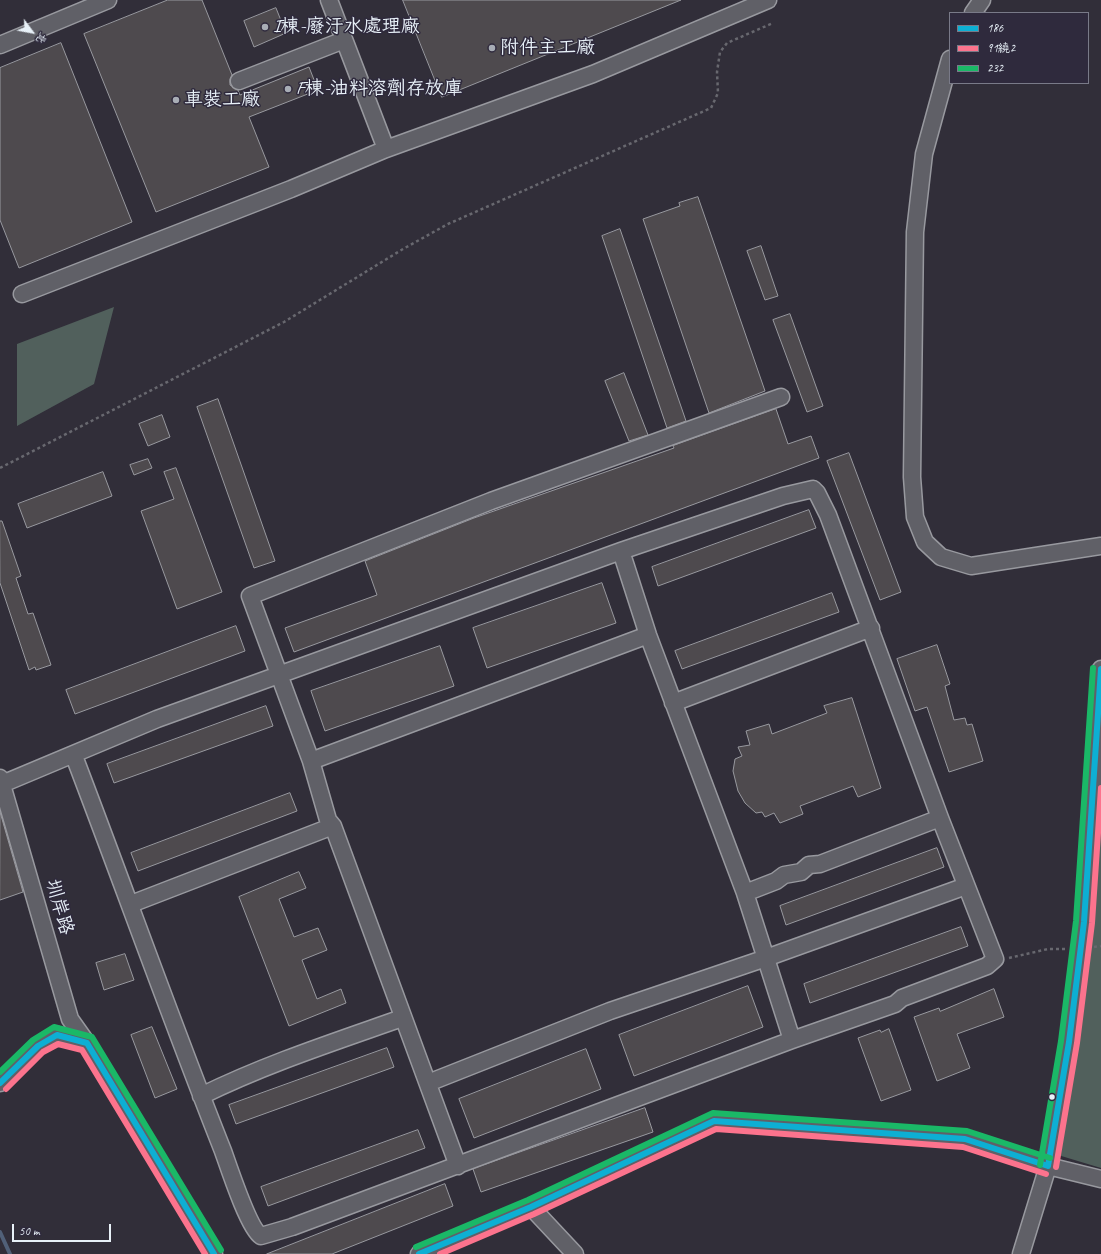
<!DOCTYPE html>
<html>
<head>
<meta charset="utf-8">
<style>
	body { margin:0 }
	#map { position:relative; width:1101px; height:1254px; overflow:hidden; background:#312e39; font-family:Caveat,"LXGW WenKai TC",sans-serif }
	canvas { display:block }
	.legend { position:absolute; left:949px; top:12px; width:140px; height:72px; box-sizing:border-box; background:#2f2a3d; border:1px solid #797a88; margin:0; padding:5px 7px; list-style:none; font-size:12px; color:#e8f1f8 }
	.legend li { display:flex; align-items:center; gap:8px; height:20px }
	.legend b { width:20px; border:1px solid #797a88 }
	.north { position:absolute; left:12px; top:12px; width:40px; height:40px; -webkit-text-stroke:3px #2f2a3d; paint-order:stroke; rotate:122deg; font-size:11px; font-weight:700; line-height:16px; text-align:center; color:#e8f1f8 }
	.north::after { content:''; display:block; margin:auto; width:14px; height:18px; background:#e8f1f8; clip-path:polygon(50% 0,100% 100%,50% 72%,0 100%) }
	.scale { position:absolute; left:12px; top:1224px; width:99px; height:18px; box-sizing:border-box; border:2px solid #e8f1f8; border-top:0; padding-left:5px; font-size:12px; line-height:14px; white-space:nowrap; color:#e8f1f8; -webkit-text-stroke:3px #2f2a3d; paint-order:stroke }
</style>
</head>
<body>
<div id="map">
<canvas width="1101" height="1254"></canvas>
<ul class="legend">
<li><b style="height:5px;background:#0dafd3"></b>186</li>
<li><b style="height:5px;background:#fc738d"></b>91繞2</li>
<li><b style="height:5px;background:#1ab867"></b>232</li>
</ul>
<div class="north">北</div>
<div class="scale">50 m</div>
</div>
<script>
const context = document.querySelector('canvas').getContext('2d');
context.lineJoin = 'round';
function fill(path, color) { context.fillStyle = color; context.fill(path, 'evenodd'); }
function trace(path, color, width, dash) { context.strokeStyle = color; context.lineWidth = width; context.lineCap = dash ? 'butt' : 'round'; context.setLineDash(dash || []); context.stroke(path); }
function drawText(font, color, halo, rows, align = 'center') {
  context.font = font + ' Caveat,"LXGW WenKai TC",sans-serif'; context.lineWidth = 3; context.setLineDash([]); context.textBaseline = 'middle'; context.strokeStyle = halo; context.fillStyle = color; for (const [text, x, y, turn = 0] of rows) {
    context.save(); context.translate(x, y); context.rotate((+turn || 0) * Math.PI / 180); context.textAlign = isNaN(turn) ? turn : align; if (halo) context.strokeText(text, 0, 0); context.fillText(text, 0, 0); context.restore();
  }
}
const green = new Path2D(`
	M114,307L94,384L17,426V344Z
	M1101,784V1168L1058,1155Z`);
const stream = new Path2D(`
	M0,1232L10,1254`);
const building = new Path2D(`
	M168,0H202L232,75L230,79V85L238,90L240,95L309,67L318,90L249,117L269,167L156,212L84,34Z
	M403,0H681L442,97Z
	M276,8L286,33L254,47L244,21Z
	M61,43L132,222L19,268L0,220V68Z
	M698,197L765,391L709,413L643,219L680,206L679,203Z
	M620,229L686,421L667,428L602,236Z
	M761,246L778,296L765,300L747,251Z
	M790,314L823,406L807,412L773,320Z
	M624,373L648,435L629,441L605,381Z
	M218,399L275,561L254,568L197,407Z
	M776,409L788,444L811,436L819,458L294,652L285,628L377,595L365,561L474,518L674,448L673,446Z
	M162,415L170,437L148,446L139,424Z
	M849,453L901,592L880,600L827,461Z
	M148,459L152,468L134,475L130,465Z
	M176,468L222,592L177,609L141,511L174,499L164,472Z
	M103,472L112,496L27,528L18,504Z
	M809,510L816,528L658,586L652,567Z
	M0,521H2L21,576L16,578L28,614L33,613L51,665L36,670L35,667L29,670L0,583Z
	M602,583L616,623L487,668L473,628Z
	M832,593L839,612L682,669L675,651Z
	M236,626L245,651L75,714L66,690Z
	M937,645L950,684L945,686L954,720L965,718L967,725L972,724L983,761L949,772L927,707L915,711L897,659Z
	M440,646L454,686L325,731L311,691Z
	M852,698L881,788L858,797L853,786L800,806L803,814L780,823L774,813L765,817L762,812L756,813L745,803L738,791L733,771L735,759L742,756L738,747L750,745L746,731L769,724L772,734L827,713L824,706Z
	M266,706L273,726L114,783L107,764Z
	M290,793L297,811L138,871L131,853Z
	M0,812L23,892L0,900Z
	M937,848L944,867L786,925L780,906Z
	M299,872L306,888L279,899L294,937L318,928L327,950L302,960L317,999L341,989L346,1003L289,1026L239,897Z
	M961,927L968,946L810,1003L804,984Z
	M125,954L134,980L104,990L96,963Z
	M748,986L763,1027L634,1076L619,1035Z
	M994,989L1004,1017L957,1034L970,1068L937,1081L914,1017L939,1008L940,1011Z
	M152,1027L177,1089L155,1098L131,1035Z
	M889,1029L911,1090L881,1101L858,1038L880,1030L881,1032Z
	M387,1048L394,1067L236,1124L229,1105Z
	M586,1049L601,1089L474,1138L459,1099Z
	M645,1108L653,1132L481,1192L473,1169Z
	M418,1130L425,1148L268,1206L261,1187Z
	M445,1184L453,1206L332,1254H267Z`);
const path = new Path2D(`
	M0,468L284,322L403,249L448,224L711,108L718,93L717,72L720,52L727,43L773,23
	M1094,947L1101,946
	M1009,958L1048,949H1067`);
const minor = new Path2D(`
	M329,0L386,149
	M973,13L982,0
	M0,45L108,0
	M950,59L924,154L915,232L912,477L915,517L925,542L941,557L971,566L1101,546
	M239,81L344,40
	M22,294L291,189L386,149L593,74L768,0
	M621,551L648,635L745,893L792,1040
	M673,703L871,628
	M311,761L648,635
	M0,778L70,1019L87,1043
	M2,784L157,719L621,551L783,496L813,489L817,493L828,515L940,818L995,959L987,966L902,998L895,1004L792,1040L292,1227L261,1236C249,1229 229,1168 223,1151C171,1020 124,887 74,756
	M745,893L776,881L784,875L801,872L809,865L820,864L940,818
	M131,904L333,826
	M0,1083L38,1046L57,1035L87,1043L214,1254
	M428,1083L610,1011L766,958L966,886
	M201,1096C266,1064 334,1042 402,1018
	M458,1166L333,826L328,820L311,761L250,596L491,501L781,397
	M531,1207L575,1254
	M419,1254L531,1207L714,1121L965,1139L1048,1166L1101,1179
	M1021,1254L1048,1166L1069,1042L1084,922L1101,669`);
const bus1 = new Path2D(`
	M0,1083L38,1046L57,1035L87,1043L214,1254
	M1048,1166L1069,1042L1084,922L1101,669
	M419,1254L531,1207L714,1121L965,1139L1048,1166`);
const bus2 = new Path2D(`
	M6,1089L43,1052L58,1044L82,1050L205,1254
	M1056,1167L1077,1043L1092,923L1101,788
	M440,1254L534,1214L716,1129L963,1147L1046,1174`);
const bus3 = new Path2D(`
	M0,1072L33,1040L54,1027L92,1037L221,1250
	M1040,1165L1061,1041L1076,921L1093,668
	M416,1247L528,1200L713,1113L967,1131L1050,1158`);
const markers = [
	[265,27,4,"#a8adb5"],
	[492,48,4,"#a8adb5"],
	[288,89,4,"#a8adb5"],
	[176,100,4,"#a8adb5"],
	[1052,1097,3.5,"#e8f1f8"]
];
const poiNames = [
	["I棟-廢汙水處理廠",273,27],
	["附件主工廠",500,48],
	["F棟-油料溶劑存放庫",296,89],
	["車裝工廠",184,100]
];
const streetNames = [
	["圳岸路",59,907,74]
];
fill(green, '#51605c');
trace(stream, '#516078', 4);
fill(building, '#4e4a4e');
trace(building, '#98999f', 1);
trace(minor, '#98999f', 19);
trace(path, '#68686f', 2.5, [3, 3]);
trace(minor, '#606067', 16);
trace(bus1, '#0dafd3', 6);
trace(bus2, '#fc738d', 6);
trace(bus3, '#1ab867', 6);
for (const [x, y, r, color] of markers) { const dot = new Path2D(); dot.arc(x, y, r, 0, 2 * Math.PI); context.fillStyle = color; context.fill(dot); trace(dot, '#2f2a3d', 1.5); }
drawText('19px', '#e8f1f8', '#2f2a3d', poiNames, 'left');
drawText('19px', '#e8f1f8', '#2f2a3d', streetNames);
</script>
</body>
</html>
